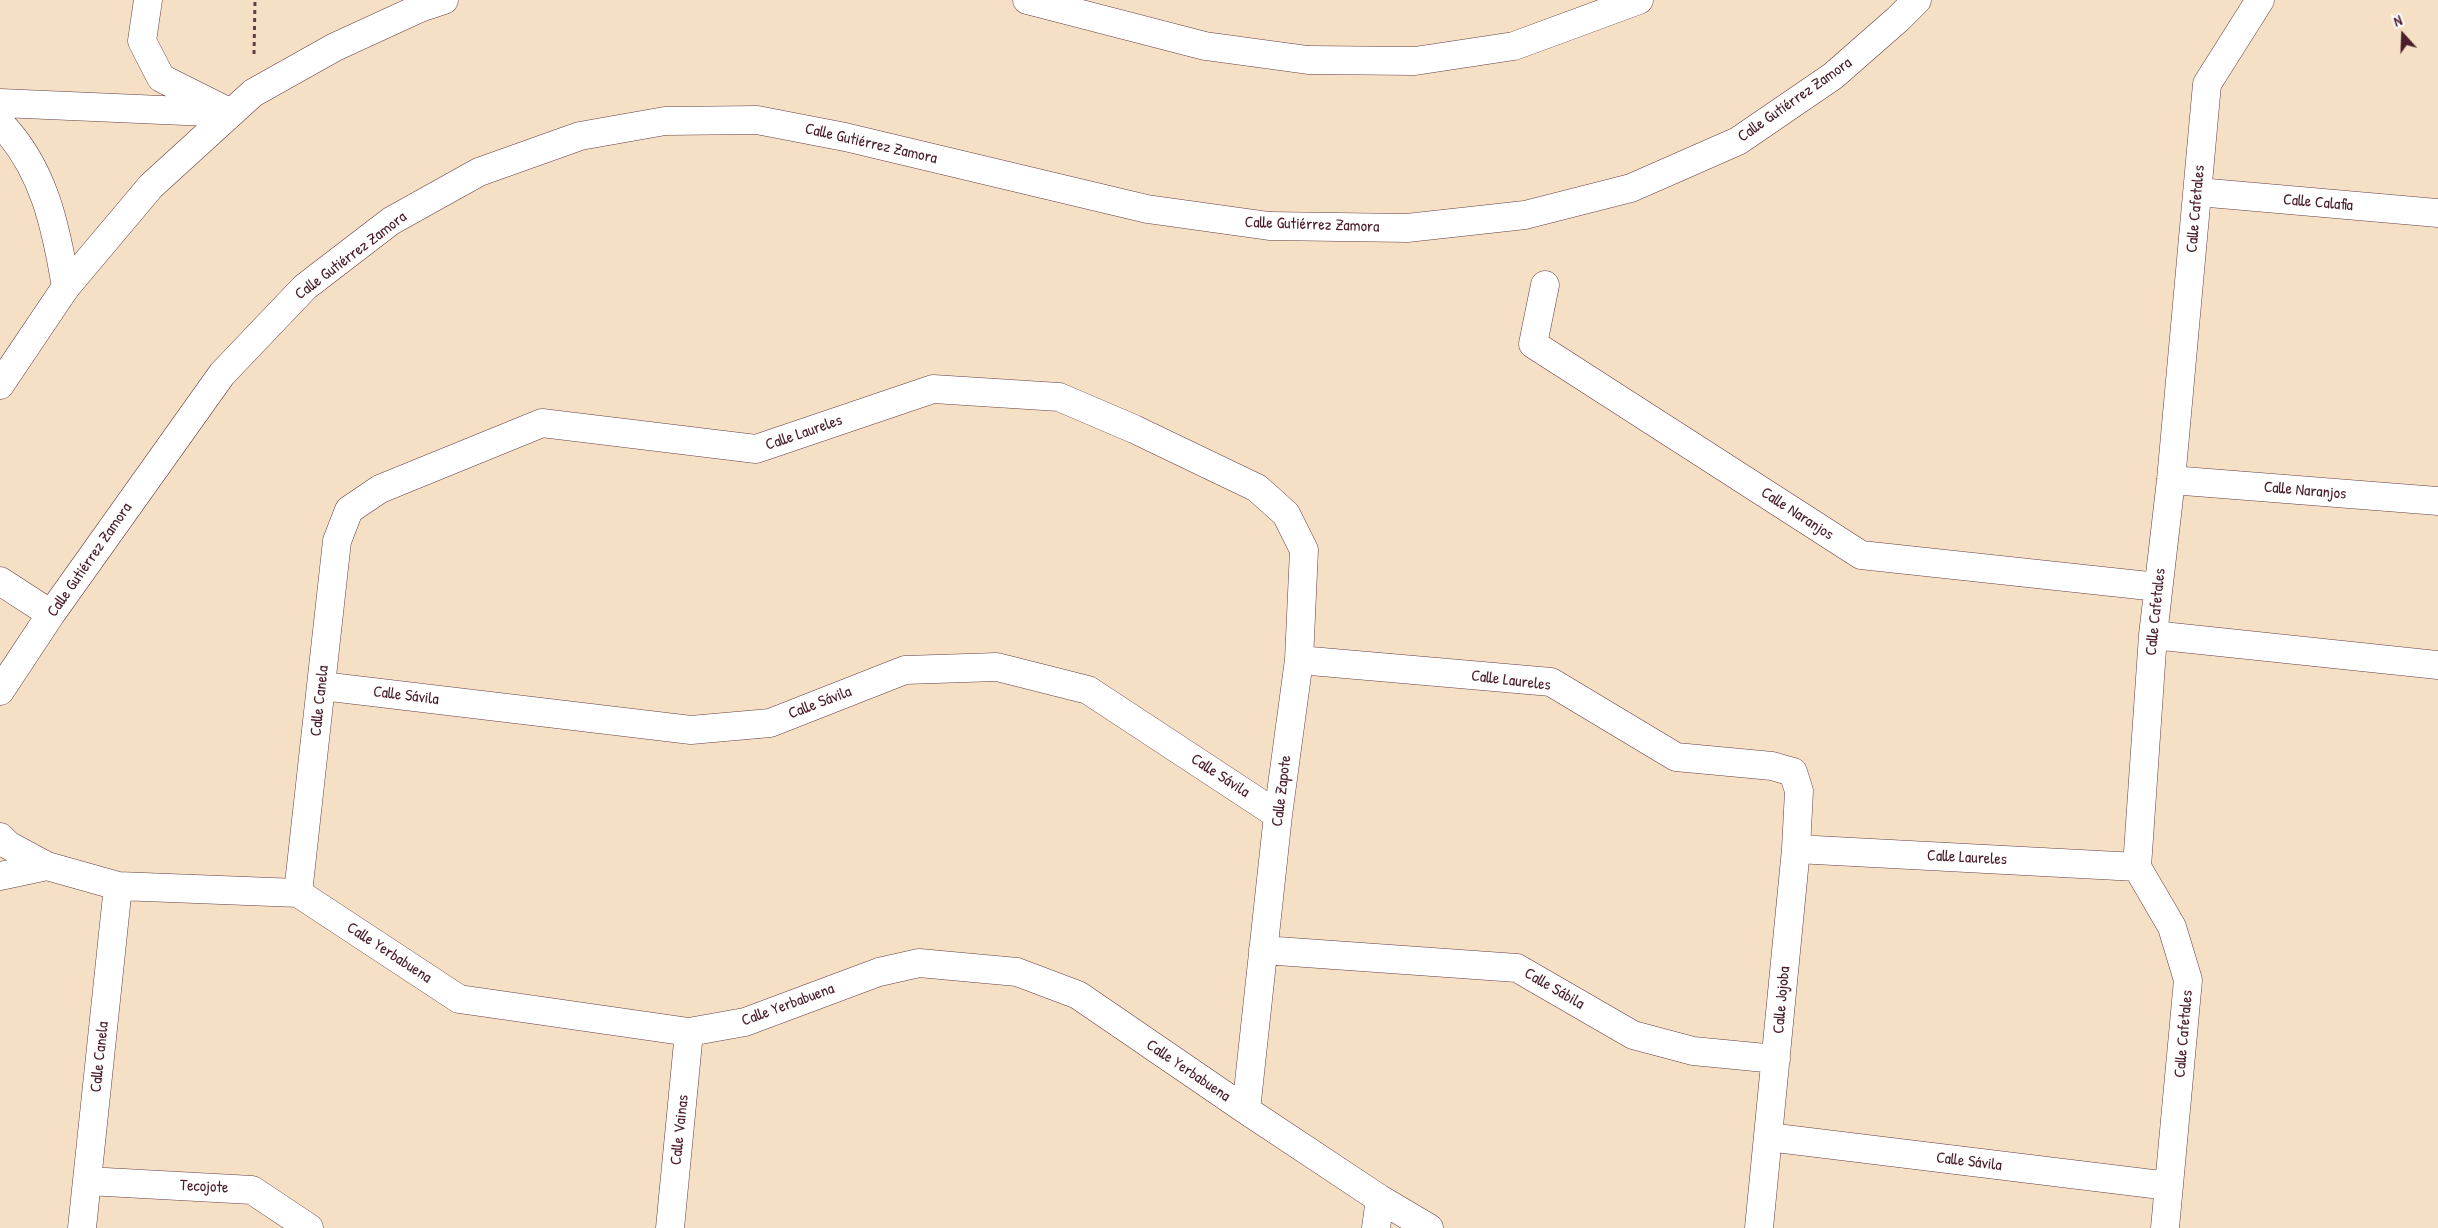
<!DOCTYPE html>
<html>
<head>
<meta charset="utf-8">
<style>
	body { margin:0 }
	#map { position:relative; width:2438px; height:1228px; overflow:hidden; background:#f5e0c5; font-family:"Patrick Hand",sans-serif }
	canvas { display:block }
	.north { position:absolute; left:2378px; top:10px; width:50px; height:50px; -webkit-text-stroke:4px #fff; paint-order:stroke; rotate:340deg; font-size:14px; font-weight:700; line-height:20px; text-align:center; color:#4a1f2b }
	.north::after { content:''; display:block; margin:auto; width:18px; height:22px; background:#4a1f2b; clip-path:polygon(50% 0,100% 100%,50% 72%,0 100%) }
</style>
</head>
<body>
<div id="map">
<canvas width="2438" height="1228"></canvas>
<div class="north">N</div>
</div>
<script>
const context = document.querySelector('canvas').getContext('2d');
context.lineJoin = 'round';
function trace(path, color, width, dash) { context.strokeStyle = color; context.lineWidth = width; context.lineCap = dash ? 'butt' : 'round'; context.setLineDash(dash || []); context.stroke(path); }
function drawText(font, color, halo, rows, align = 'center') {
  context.font = font + ' "Patrick Hand",sans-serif'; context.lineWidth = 4.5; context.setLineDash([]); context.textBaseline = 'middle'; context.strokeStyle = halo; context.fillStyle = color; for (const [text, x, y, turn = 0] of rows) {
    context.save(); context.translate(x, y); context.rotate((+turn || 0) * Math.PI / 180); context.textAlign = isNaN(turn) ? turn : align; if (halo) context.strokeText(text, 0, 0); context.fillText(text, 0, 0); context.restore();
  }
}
const path = new Path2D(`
	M254,54L255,0`);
const minor = new Path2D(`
	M148,0L142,41L161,78L223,109
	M0,103L231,113
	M0,123C44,168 56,227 66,287
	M2198,192L2438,213
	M1545,285L1533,344L1861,555L2158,587
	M2171,480L2438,501
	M2153,635L2438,665
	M1299,660L1551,682L1676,757L1772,766L1793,772L1799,791L1796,849L1759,1228
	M322,686L691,730L770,723L905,670L997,667L1088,690L1278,815
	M0,837L8,845L47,866L118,886L298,893L459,999L689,1032L745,1022L879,972L919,963L1017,972L1078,995L1246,1110L1380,1199L1429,1228
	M1796,849L2137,867
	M0,876L47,866
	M298,893L337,541L349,510L380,489L542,423L756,449L933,389L1059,397L1134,429L1257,488L1286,514L1304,550L1299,660L1278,815L1246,1110
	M1263,950L1517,968L1633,1035L1693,1051L1776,1059
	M1768,1137L2169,1186
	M87,1181L252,1190L309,1228
	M82,1228L118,886
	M670,1228L689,1032
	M1376,1228L1380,1199
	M2165,1228L2188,980L2172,927L2137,867L2153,635L2171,480L2207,84L2260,0`);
const secondary = new Path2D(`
	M1027,0L1205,46L1308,60L1415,61L1514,46L1639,0
	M0,385L66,287L151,186L253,93L335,47L420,8L444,0
	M0,581L51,614
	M0,691L51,614L222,374L305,287L391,221L479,172L580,136L665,121L757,120L845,137L1147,209L1269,226L1407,228L1525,215L1631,188L1738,141L1833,76L1898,19L1917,0`);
const streetNames = [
	["Calle Gutiérrez Zamora",1795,100,-35],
	["Calle Gutiérrez Zamora",871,144,13],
	["Calle Calafia",2318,203,5],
	["Calle Cafetales",2196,209,-85],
	["Calle Gutiérrez Zamora",1312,225,2],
	["Calle Gutiérrez Zamora",351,256,-37],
	["Calle Laureles",804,433,-19],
	["Calle Naranjos",2305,491,5],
	["Calle Naranjos",1797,514,33],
	["Calle Gutiérrez Zamora",90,560,-55],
	["Calle Cafetales",2156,612,-84],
	["Calle Laureles",1511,681,7],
	["Calle Sávila",406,696,7],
	["Calle Canela",320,701,-84],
	["Calle Sávila",820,703,-21],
	["Calle Sávila",1220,776,33],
	["Calle Zapote",1282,791,-83],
	["Calle Laureles",1967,858,3],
	["Calle Yerbabuena",389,953,33],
	["Calle Sábila",1554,989,30],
	["Calle Jojoba",1782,1000,-85],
	["Calle Yerbabuena",788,1005,-20],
	["Calle Cafetales",2184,1034,-85],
	["Calle Canela",100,1057,-84],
	["Calle Yerbabuena",1188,1071,34],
	["Calle Vainas",680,1130,-84],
	["Calle Sávila",1969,1162,7],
	["Tecojote",204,1187,3]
];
trace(minor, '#643c42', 29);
trace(secondary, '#643c42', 29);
trace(path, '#643c42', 3, [4, 4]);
trace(minor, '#fff', 28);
trace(secondary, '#fff', 28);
drawText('16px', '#4a1f2b', '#fff', streetNames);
</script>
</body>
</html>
